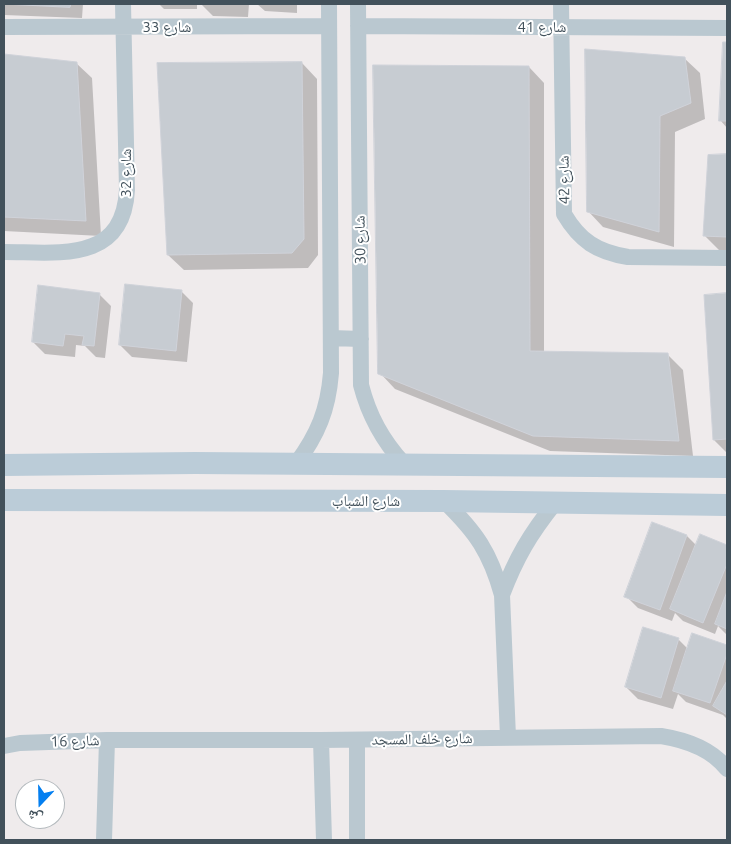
<!DOCTYPE html>
<html>
<head>
<meta charset="utf-8">
<style>
	body { margin:0 }
	#map { position:relative; width:731px; height:844px; overflow:hidden; background:#efebec; font-family:Ubuntu,"Noto Naskh Arabic",sans-serif }
	canvas { display:block }
	.frame { position:absolute; inset:0; border:5px solid #42515b; pointer-events:none }
	.north { position:absolute; left:15px; top:779px; width:50px; height:50px; box-sizing:border-box; background:#fff; border:1px solid #b3b9bd; border-radius:50%; rotate:201deg; font-size:14px; font-weight:700; line-height:20px; text-align:center; color:#42515b }
	.north::after { content:''; display:block; margin:auto; width:18px; height:22px; background:#047ff0; clip-path:polygon(50% 0,100% 100%,50% 72%,0 100%) }
</style>
</head>
<body>
<div id="map">
<canvas width="731" height="844"></canvas>
<div class="frame"></div>
<div class="north">ش</div>
</div>
<script>
const context = document.querySelector('canvas').getContext('2d');
context.lineJoin = 'round';
function fill(path, color) { context.fillStyle = color; context.fill(path, 'evenodd'); }
function trace(path, color, width, dash) { context.strokeStyle = color; context.lineWidth = width; context.lineCap = dash ? 'butt' : 'round'; context.setLineDash(dash || []); context.stroke(path); }
function drawText(font, color, halo, rows, align = 'center') {
  context.font = font + ' Ubuntu,"Noto Naskh Arabic",sans-serif'; context.lineWidth = 4; context.setLineDash([]); context.textBaseline = 'middle'; context.strokeStyle = halo; context.fillStyle = color; for (const [text, x, y, turn = 0] of rows) {
    context.save(); context.translate(x, y); context.rotate((+turn || 0) * Math.PI / 180); context.textAlign = isNaN(turn) ? turn : align; if (halo) context.strokeText(text, 0, 0); context.fillText(text, 0, 0); context.restore();
  }
}
const shadow = new Path2D(`
	M4,4H83L82,18L4,15Z
	M159,4H197V9H164Z
	M201,4H249L248,17L213,16Z
	M257,4H297V13L265,11Z
	M725,43L727,44V128L721,121Z
	M4,55L76,63L92,78L101,236L4,231Z
	M684,58L700,73L705,119L675,132L674,247L603,227L588,211Z
	M302,63L317,79L318,255L308,268L184,270L168,255Z
	M529,67L544,83V352L667,354L683,370L693,456L550,451L395,389L380,373Z
	M709,156H727V251H720L705,236Z
	M181,291L193,303L187,362L132,357L120,345Z
	M99,294L111,306L105,358L96,357L85,346L76,345L75,357L45,354L33,342Z
	M727,294V453L714,440L705,296Z
	M687,536L697,546L701,536L727,546V635L718,626L715,634L683,621L675,613L672,621L638,608L626,596Z
	M693,634L727,646V719L723,715L686,702L678,694L673,709L638,699L626,687L678,639L688,649Z`);
const building = new Path2D(`
	M4,4H71L70,7Z
	M723,42H727V121H719Z
	M585,49L685,57L691,103L660,116L659,232L587,212Z
	M4,54L77,62L86,221L4,217Z
	M302,62L304,239L292,253L167,255L157,63Z
	M373,65L529,66L530,351L668,353L679,441L533,436L378,374Z
	M727,154V237L703,236L708,155Z
	M125,284L182,290L176,351L119,345Z
	M38,285L100,293L94,346L82,345L84,336L65,334L63,346L32,342Z
	M727,293V439L713,440L704,295Z
	M652,522L687,535L660,610L624,597Z
	M700,534L727,545V564L703,623L670,609Z
	M727,592V629L715,624Z
	M643,627L679,638L661,698L625,687Z
	M692,633L727,645V654L710,703L673,691Z
	M727,681V715L713,706Z`);
const street = new Path2D(`
	M358,4L361,385C369,416 382,440 404,464
	M561,4L564,214C580,241 597,252 628,257L727,258
	M358,26L727,28
	M4,27L329,26
	M4,252C57,252 123,264 127,190L123,4
	M331,338L361,339
	M296,464C318,434 328,410 331,373L329,4
	M444,501C476,532 490,552 502,595L508,737
	M502,595C516,558 530,534 555,503
	M321,740L324,840
	M4,746L20,743L107,740H321L661,736C686,740 711,748 727,769
	M104,840L107,740
	M357,840V740`);
const secondary = new Path2D(`
	M4,465L195,463L727,467
	M4,500L444,501L727,505`);
const streetNames = [
	["شارع 33",167,27],
	["شارع 41",542,27],
	["شارع 32",126,173,-90],
	["شارع 42",564,180,-91],
	["شارع 30",360,240,-91],
	["شارع الشباب",366,501],
	["شارع خلف المسجد",422,739,-1],
	["شارع 16",75,741,-2]
];
fill(shadow, '#0003');
fill(building, '#c7ccd2');
trace(building, '#cfd2d9', 1);
trace(street, '#bac8d0', 16);
trace(secondary, '#bbccd8', 22);
drawText('15px', '#42515b', '#fff', streetNames);
</script>
</body>
</html>
